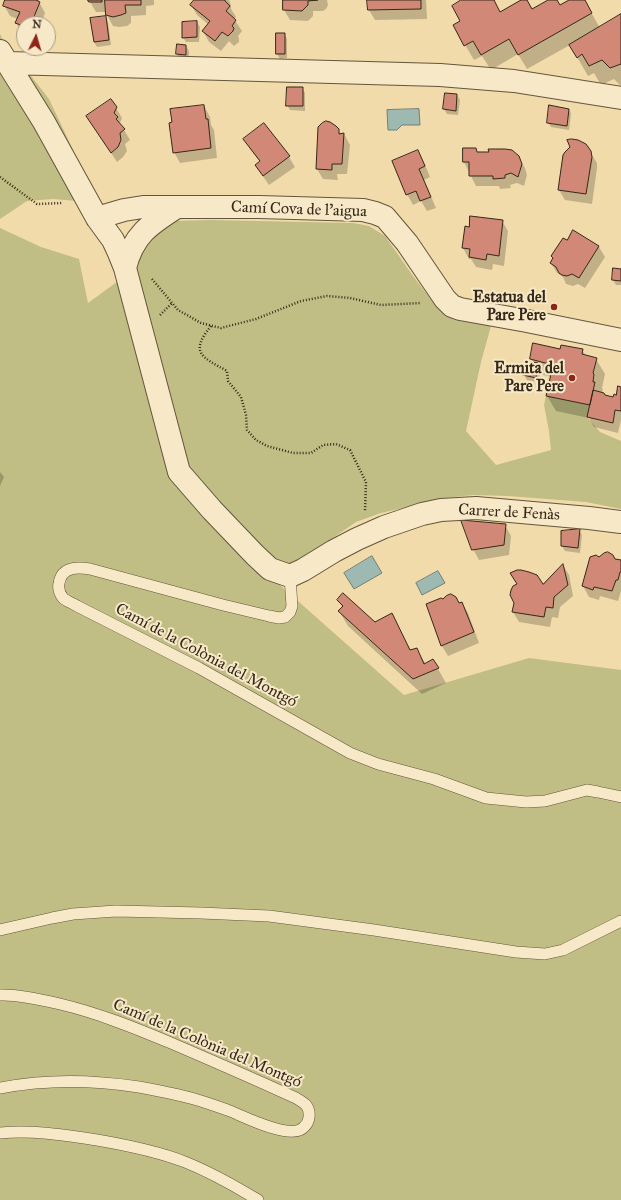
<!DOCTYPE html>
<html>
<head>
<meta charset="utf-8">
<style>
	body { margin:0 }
	#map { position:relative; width:621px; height:1200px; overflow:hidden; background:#f2dbaa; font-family:"IM FELL Great Primer",serif }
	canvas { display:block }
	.north { position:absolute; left:16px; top:16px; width:40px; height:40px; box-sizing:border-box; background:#f7e8c8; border:1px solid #a99b82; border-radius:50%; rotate:5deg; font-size:11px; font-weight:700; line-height:16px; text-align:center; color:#352818 }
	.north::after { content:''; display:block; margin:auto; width:14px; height:18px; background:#8f2418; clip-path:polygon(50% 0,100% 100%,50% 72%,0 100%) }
</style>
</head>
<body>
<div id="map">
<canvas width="621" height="1200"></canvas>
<div class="north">N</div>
</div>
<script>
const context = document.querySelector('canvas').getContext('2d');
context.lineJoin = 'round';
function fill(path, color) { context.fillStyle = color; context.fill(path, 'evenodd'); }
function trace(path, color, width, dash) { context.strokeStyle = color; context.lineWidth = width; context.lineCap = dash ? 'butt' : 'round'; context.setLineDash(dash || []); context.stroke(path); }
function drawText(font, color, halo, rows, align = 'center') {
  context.font = font + ' "IM FELL Great Primer",serif'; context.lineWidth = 4; context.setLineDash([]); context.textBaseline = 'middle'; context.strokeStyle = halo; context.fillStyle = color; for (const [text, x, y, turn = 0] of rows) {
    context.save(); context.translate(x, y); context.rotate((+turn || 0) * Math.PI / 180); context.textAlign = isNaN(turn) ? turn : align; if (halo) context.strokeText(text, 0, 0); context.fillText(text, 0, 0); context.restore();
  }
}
const green = new Path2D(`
	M0,34L3,40L49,99L92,190L99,198L90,202L53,199L27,201L0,219Z
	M211,220L353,223L369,226L385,236L413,276L437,307L454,320L491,326L481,362L466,431L496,465L551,450L549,431L544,405L546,396L590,405L587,417L600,432L621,441V509L586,502L508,496L473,495L445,498L381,513L356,522L273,579L404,695L529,658L621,670V1200H0V228L41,247L79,259L88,303L136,268L142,252L169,221Z`);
const water = new Path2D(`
	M419,109L420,125H402L397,130H388L387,110Z
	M372,556L382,573L354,589L344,573Z
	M438,571L445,583L422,595L416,583Z`);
const shadow = new Path2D(`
	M4,0H39V2L45,13L41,24H24V34L22,33L16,23L18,19L10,16L4,5L5,2Z
	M89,0H154V5L146,6V15L131,16V23L127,26L119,27L113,26L107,15V12H96Z
	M195,0H229L231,5V9L236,17L234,19L242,31L238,36L239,39V42L234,46L229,41L221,51L209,42L203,31L209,25L197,15L191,5Z
	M284,0H327L328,5L326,9L323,11H313V16L308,21L290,20L284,10Z
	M368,0H426L427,19L375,20L369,10Z
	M462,0H496L494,1L500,13L523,0H526L532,10L551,0H556L560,6L571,0H584L600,28L621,15V86L614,79L601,85L594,73L588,76L570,45L527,69L518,54L491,70L482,56L474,60L454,26L461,22Z
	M105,17L108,22L111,45L97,47L94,42L91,19Z
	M197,22L200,27L199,42H186L183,37Z
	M284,34L287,39V58L280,59L277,54Z
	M178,45L186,46L189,51V59H180L177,54Z
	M302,88L305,93V111L290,110L287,105Z
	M457,95L460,100L458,115L447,114L444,109Z
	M204,106L210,117L211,125L214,130L217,158L180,163L174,152Z
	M116,108L122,118L120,123L130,140L125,144L127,151L123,157L117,162L87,116Z
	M569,109L571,114L569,130L551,127L548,122Z
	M338,129L341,135L344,134L350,145L347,174H337L338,180L323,179L317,169Z
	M244,139L289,157L295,167L269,185L256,166L260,162L250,149Z
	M476,149L478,153H490L518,157L525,168L527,175L524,186L517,183L510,185L511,188L500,189L499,186H476L464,162Z
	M418,152L424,162L430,177L424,180L436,208L427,211L421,201L413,205L407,194Z
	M590,152L597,163V168L592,204L565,200L559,190Z
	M502,221L508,231L504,266L493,264L492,270L476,267L471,259H469L463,248L466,227L470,228Z
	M574,231L599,247L605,257L585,288L578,284L573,286L566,284L563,277L557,273L551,263Z
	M621,270V285H616L613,280Z
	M561,350H582L586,356L596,359L605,374L602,388L603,390L602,393L605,396L614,398L617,396L621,388V420L618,433L594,427L589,418L556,411L547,396L551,377L540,374L538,382L527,380L524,375L533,363L531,359Z
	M0,472L4,477L0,486Z
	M505,525L511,536L509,555L479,560L473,549Z
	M579,530L582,535L580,553L565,551L562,546Z
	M599,558L621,561V591L618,601L600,596L599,600L589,597L583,586Z
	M563,565L569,575L573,596L560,607L558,618L552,617L550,627L519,622L513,612Z
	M338,600L375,623L392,615L411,651L416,649L426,664L433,660L446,683L422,694L348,626L339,611L343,608Z
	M462,603L468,613L479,643L448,656L442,646L459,604Z`);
const building = new Path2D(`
	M5,0H36L40,2L31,24H24V26L15,23L20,12L3,6Z
	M88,0H102V2H89Z
	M105,0H141V5H125L126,13L121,15L113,17L106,15Z
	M194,0H225V1L230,6L226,11L236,20L232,26L234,28L233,31L228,36L222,32L215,41L202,31L210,21L190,5Z
	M283,0H318L308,1V5L302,11L283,10Z
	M367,0H421V9L368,10Z
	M461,0H494L500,12L521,0H527L532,9L548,0H557L560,5L569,0H585L592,13L518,55L509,39L481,55L473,41L464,46L453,25L460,21L452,6Z
	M621,14V64L610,68L602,60L589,66L582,54L577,58L569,45Z
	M106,16L109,40L94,42L90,18Z
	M197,21V37L182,38V22Z
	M276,33H285V54H276Z
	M177,44L186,45V55L176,54Z
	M287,87H303V106H286Z
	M445,93L457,94L456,111L443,109Z
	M111,99L117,107L114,113L118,117L116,119L125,129L120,133L121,140L118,147L111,153L86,116Z
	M204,105L206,119H208L211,148L173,153L169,123L172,122L170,109Z
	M549,105L569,109L567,126L547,123Z
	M326,121L330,122L336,126L339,129V134L344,133L342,164H332V170L316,169L318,127L322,123Z
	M264,123L290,156L263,176L255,165L260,161L243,139Z
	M572,139L578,140L586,144L591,151L592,157L586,194L558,190L563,155L565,152L570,147L567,140Z
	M463,148H476L477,152H489L488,149H505L512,150L519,156L522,164L518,177L511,173L505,175V178L493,179V176H469V162H463Z
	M418,150L425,166L419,169L431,197L420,201L416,191L406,195L392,161Z
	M470,216L503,220L499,256L487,254L486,260L469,257L470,249L462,248L465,226L469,227Z
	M573,230L599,246L579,278L572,274L567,276L562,275L559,273L556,267L550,263L553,258L551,256L563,238L567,240Z
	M613,268L621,269V281L612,280Z
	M533,343L560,349L561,345L583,349L582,354L597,358L593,373L594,374L593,382H595L590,405L546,396L553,365L530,359Z
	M526,361L538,363L536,378L523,375Z
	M618,386L621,387V411L615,410L613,423L587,417L593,390L604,393L605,395L613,397L614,394L616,395Z
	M461,520L506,524L504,545L472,550Z
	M580,529L578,548L561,546V531Z
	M608,552L613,555L615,559L621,560V572H620L618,580H616L612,591L594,587L593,590L582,586L590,557L596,555L599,557L604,553Z
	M563,564L568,585L554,597L553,608L546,607L544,617L512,612L514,603L510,595L511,590L513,586L517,584L510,573L517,570H521L529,572L537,575L543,584Z
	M343,593L375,622L392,613L410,650L417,648L424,664L433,659L439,668L413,679L338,611L343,606L337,600Z
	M451,594L456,597L459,603L462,602L474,632L441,646L426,604L441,598L443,599L446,596Z`);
const path = new Path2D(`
	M0,177L37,204L63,203
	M152,279L178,310L201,323L221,328L256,319L301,301L327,296L350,298L381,305L421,303
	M160,315L172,303
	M211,326C189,353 202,357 227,371L228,381L241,397L246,415L247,430L256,440L267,446L293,453H311L323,445L336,444L350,450L366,482L365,512`);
const lane = new Path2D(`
	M290,576L292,606L290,612L285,617L279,618L269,616L223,605L90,569C78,567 62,566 59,583C58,588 59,593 63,598C66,601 72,603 77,606L199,668L350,753L378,764L434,779L486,798L526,802L545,801L587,790L598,792L621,797
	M0,930L52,918L73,914L116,911L201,913L269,916L374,930L516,952L545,954L563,950L621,921
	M0,995C17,994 43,1000 60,1004C98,1013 135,1028 171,1043C213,1061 254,1079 296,1098C299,1100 303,1102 306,1105C311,1111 310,1122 304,1127C292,1141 245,1117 230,1111C222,1108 213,1105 204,1102C183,1095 161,1091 139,1087C91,1080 49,1079 0,1088
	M0,1133C33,1130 64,1135 97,1140C126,1145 157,1151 185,1162C210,1172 235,1186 258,1200`);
const street = new Path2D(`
	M0,51L44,122L97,218L113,240L119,253L125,268L179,472L212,510L255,555L270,569L290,576L303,570L334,551L357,539L384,527L422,514L441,510L476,508L589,518L621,522
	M8,63L440,75L514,81L621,98
	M97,218L124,210L143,207H259L363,210L375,213L385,217L407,243L445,299L452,306L460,309L527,321L621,340
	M125,268C133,235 150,224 177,207`);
const markers = [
	[554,307,4,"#8f2418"],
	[572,378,4,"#8f2418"]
];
const streetNames = [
	["Camí Cova de l'aigua",299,210,2],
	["Carrer de Fenàs",509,513,3],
	["Camí de la Colònia del Montgó",206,656,28],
	["Camí de la Colònia del Montgó",207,1044,23]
];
const poiNames = [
	["Estatua del",546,298],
	["Pare Pere",546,316],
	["Ermita del",564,369],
	["Pare Pere",564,387]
];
fill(green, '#c0be84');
fill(water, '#9db9b1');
trace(water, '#737f74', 1);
fill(shadow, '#0003');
fill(building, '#d28877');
trace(building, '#352818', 1);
trace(lane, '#64553c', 12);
trace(street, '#64553c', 24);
trace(path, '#352818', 2.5, [1, 2]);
trace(lane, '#f7e8c8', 11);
trace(street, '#f7e8c8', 22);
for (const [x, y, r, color] of markers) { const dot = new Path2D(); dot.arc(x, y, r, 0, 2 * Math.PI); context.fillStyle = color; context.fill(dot); trace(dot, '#f7e8c8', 1.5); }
drawText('16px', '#352818', '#f7e8c8', streetNames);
drawText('bold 16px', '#352818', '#f7e8c8', poiNames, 'right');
</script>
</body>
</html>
